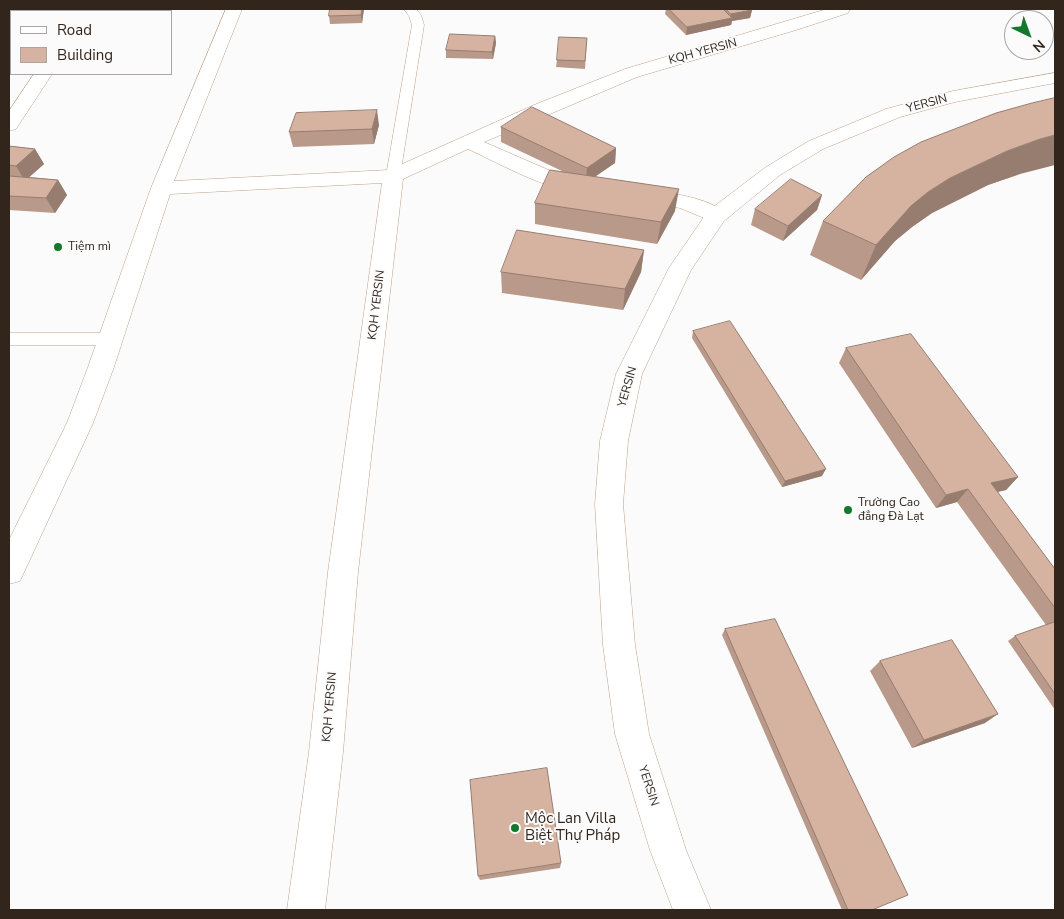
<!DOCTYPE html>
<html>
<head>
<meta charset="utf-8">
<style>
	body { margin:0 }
	#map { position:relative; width:1064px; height:919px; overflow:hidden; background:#fbfbfb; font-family:"Nunito Sans",sans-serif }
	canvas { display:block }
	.frame { position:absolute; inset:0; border:10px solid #31251c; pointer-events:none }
	.legend { position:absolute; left:10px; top:10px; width:162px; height:65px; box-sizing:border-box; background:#fbfbfb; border:1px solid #aaa5a2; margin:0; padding:6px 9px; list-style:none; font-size:15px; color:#31251c }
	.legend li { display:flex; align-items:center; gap:10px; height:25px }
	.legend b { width:25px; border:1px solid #aaa5a2 }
	.north { position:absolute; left:1004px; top:10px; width:50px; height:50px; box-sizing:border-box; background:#fbfbfb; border:1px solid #aaa5a2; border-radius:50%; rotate:138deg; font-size:14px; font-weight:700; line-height:20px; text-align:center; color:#31251c }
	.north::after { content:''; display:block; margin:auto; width:18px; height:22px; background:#13782b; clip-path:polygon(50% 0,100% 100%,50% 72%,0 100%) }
</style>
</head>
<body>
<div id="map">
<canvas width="1064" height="919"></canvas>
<div class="frame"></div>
<ul class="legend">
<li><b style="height:6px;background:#fff"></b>Road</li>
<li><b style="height:14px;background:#d6b2a0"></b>Building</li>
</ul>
<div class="north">N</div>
</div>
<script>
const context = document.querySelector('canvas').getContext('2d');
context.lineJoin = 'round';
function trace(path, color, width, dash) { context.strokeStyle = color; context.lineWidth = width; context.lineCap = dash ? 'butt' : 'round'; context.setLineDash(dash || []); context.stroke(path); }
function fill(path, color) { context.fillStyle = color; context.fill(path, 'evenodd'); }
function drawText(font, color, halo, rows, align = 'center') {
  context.font = font + ' "Nunito Sans",sans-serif'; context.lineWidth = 4; context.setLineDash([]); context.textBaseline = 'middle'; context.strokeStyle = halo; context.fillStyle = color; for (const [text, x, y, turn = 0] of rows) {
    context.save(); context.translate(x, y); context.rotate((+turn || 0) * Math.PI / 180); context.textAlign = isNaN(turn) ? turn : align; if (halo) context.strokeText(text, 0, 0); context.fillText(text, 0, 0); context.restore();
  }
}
const lane = new Path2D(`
	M404,9H416L421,15L424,25L400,176L398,179H388L386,176L412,25L409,16Z
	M9,333H110L116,335L118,339L116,343L110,345H9Z`);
const street = new Path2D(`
	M78,9H95L94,11H77Z
	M226,9H242L174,181L389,170L534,105L625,69L827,9H850L848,13L796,30L637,77L484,142L560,175L590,183L593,188L590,193C564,199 494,161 468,149L403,179L358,572L343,752L325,910H287L309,752L328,572L382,183L170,194L114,367L93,423L20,581L9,584V540L67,423L88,367L151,188Z
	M34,74H52L16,129L9,131V111Z
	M641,189C663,192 714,197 727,216L724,221L716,223L680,208L634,201L630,196L634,191Z`);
const secondary = new Path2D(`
	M1055,73V83L955,102L900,117L823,149L780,175L724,221L691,270L642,374L628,441L623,504L635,645L649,734L686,850L711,910H673L650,850L615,734L603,645L595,504L600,441L616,374L669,268L708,211L766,167L809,141L886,109L953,91Z`);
const wall = new Path2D(`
	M9,9L51,10L11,11V27H9Z
	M364,9L362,23L330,24L329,16Z
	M666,9H750L752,10L750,18L732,21L731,25L686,35L665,14Z
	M9,28H11V58H9Z
	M495,36L496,43L493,59L446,58V50Z
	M587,38L585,69L556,67L557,60Z
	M379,125L374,144L293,147L289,132Z
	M501,127L616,148L615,163L595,176L675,211L657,244L535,224V203L562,171L501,142Z
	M9,146L35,149L44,164L29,177L58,180L67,195L55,213L9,210Z
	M1020,174L988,185L932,213L912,227L895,241L861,280L810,255L823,221Z
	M822,195L817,210L783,241L751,225L755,209Z
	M644,250L641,272L623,310L502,293L501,272Z
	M693,331L822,476L782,487L692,338Z
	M846,348L1018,477L1006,490L997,492L1055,569V710L1008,641L1015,636L1046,625L957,502L936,508L839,363Z
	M725,629L872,910H842L722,635Z
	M880,661L985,723L912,748L870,671Z
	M561,863L560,868L480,880L478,876Z`);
const shadedWall = new Path2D(`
	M39,9H50L51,10L50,11H38Z
	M362,9H364L362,23L361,15Z
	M752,10L750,18L732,21L731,25L686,35L687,27L730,18L731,14Z
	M495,36L496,43L493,59L492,52Z
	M377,110L379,125L374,144L372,129Z
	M1055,135V165L1020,174L988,185L932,213L912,227L895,241L861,280L876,245L911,206L928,192L950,178L1007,151L1040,139Z
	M616,148L615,163L586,183L587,168Z
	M35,149L44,164L25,181L16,166Z
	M58,180L67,195L55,213L46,198Z
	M679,189L675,211L657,244L661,222Z
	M822,195L817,210L783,241L788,226Z
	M644,250L641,272L623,310L625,289Z
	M826,469L822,476L782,487L785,481Z
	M1018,477L1006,490L980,496L991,483Z
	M968,489L957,502L936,508L946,495Z
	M998,714L985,723L912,748L924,740Z`);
const building = new Path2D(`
	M9,9H39L38,11H11V12H9Z
	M330,9H362L361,15L329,16Z
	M669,9H723L732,18L687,27Z
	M726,9H750L752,10L731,14Z
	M9,28H11V43H9Z
	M450,34L495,36L492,52L446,50Z
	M559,37L587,38L585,61L557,60Z
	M1055,98V135L1040,139L1007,151L950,178L928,192L911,206L876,245L823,221L866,177L894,157L921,142L996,113L1032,103Z
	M532,107L616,148L587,168L501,127Z
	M377,110L372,129L289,132L296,113Z
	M9,146L35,149L16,166L9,165Z
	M550,170L679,189L661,222L535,203Z
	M9,176L58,180L46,198L9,196Z
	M791,179L822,195L788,226L755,209Z
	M517,230L644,250L625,289L501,272Z
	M730,321L826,469L785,481L693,331Z
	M911,334L1018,477L991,483L1055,569V608L968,489L946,495L846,348Z
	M775,619L908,895L872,910H848L725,629Z
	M1055,622V694L1015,636Z
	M952,640L998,714L924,740L880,661Z
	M547,768L561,863L478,876L470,780Z`);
const markers = [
	[58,247,5,"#13782b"],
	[848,510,5,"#13782b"],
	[515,828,5,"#13782b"]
];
const streetNames = [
	["KQH YERSIN",703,52,-15],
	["YERSIN",927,104,-15],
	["KQH YERSIN",377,305,-83],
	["YERSIN",628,387,-74],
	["KQH YERSIN",330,707,-85],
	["YERSIN",648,786,72]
];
const poiNames = [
	["Tiệm mì",68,247],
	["Trường Cao",858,503],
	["đẳng Đà Lạt",858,517]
];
const nearPoinames = [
	["Mộc Lan Villa",525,819],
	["Biệt Thự Pháp",525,836]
];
trace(lane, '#bea087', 1);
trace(street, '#bea087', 1);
trace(secondary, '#bea087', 1);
fill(lane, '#fff');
fill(street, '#fff');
fill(secondary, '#fff');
fill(wall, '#b8998a');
fill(shadedWall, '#967d70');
fill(building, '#d6b2a0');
trace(building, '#967d70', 1);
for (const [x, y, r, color] of markers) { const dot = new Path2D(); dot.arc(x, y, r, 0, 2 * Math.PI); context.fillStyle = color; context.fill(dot); trace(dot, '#fbfbfb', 2); }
drawText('12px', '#31251c', '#fbfbfb', streetNames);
drawText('12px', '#31251c', '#fbfbfb', poiNames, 'left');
drawText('15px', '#31251c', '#fbfbfb', nearPoinames, 'left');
</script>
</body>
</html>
